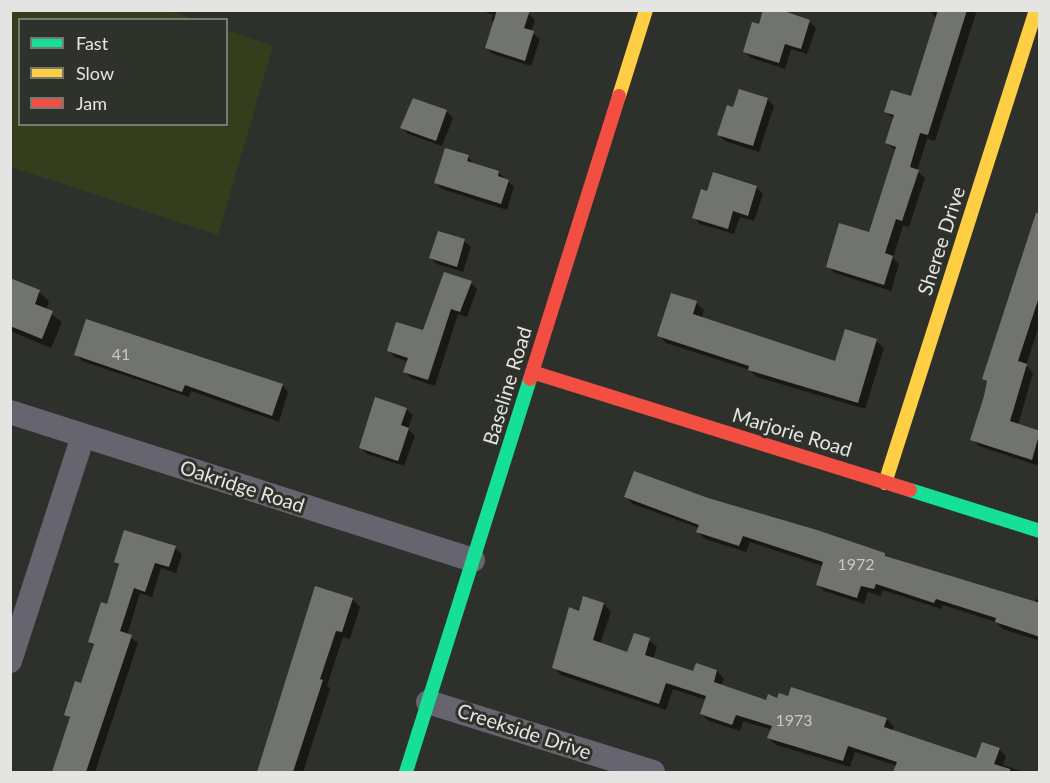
<!DOCTYPE html>
<html>
<head>
<meta charset="utf-8">
<style>
	body { margin:0 }
	#map { position:relative; width:1050px; height:783px; overflow:hidden; background:#2e302c; font-family:Lato,sans-serif }
	canvas { display:block }
	.frame { position:absolute; inset:0; border:12px solid #e4e5e2; pointer-events:none }
	.legend { position:absolute; left:18px; top:18px; width:210px; height:108px; box-sizing:border-box; background:#2f312b; border:2px solid #777974; margin:0; padding:8px 10px; list-style:none; font-size:18px; color:#e4e5e2 }
	.legend li { display:flex; align-items:center; gap:12px; height:30px }
	.legend b { width:30px; border:2px solid #777974 }
</style>
</head>
<body>
<div id="map">
<canvas width="1050" height="783"></canvas>
<div class="frame"></div>
<ul class="legend">
<li><b style="height:8px;background:#16e098"></b>Fast</li>
<li><b style="height:8px;background:#ffcf43"></b>Slow</li>
<li><b style="height:8px;background:#f24e42"></b>Jam</li>
</ul>
</div>
<script>
const context = document.querySelector('canvas').getContext('2d');
context.lineJoin = 'round';
function fill(path, color) { context.fillStyle = color; context.fill(path, 'evenodd'); }
function trace(path, color, width, dash) { context.strokeStyle = color; context.lineWidth = width; context.lineCap = dash ? 'butt' : 'round'; context.setLineDash(dash || []); context.stroke(path); }
function drawText(font, color, halo, rows, align = 'center') {
  context.font = font + ' Lato,sans-serif'; context.lineWidth = 6; context.setLineDash([]); context.textBaseline = 'middle'; context.strokeStyle = halo; context.fillStyle = color; for (const [text, x, y, turn = 0] of rows) {
    context.save(); context.translate(x, y); context.rotate((+turn || 0) * Math.PI / 180); context.textAlign = isNaN(turn) ? turn : align; if (halo) context.strokeText(text, 0, 0); context.fillText(text, 0, 0); context.restore();
  }
}
const green = new Path2D(`
	M169,11L195,19L20,20V124H226L227,30L273,46L218,235L11,167V11Z`);
const shadow = new Path2D(`
	M480,10H519L529,14L535,20L531,32L540,39L531,66L493,54L486,47L494,23L491,20L493,15Z
	M929,10H977L935,141L927,139L917,171L925,178L909,227L903,225L893,258L899,264L891,291L835,273L828,266L870,234L896,151L887,143L894,119L886,112L912,98L936,18Z
	M809,21L816,28L807,54L791,49L785,69L751,58L744,51L760,26Z
	M767,99L774,106L759,152L725,141L719,135L734,109Z
	M446,111L453,118L442,146L408,134L402,128Z
	M468,156L474,165L498,172L514,187L507,210L442,189L436,183Z
	M714,174L757,188L763,194L754,221L740,217L734,234L700,224L694,217L708,193Z
	M1040,227V323L1026,365L1033,373L1018,425L1040,432L1039,466L979,446L972,439L985,397L988,383L983,379Z
	M464,241L471,247L463,272L437,264L431,258Z
	M10,279L39,292L49,301L46,310L62,322L51,348L10,331Z
	M471,283L477,289L467,317L458,314L435,386L411,378L405,372L408,362L395,357L388,351L424,332Z
	M696,303L704,310L702,318L836,363L876,341L884,348L865,409L757,377L750,370L666,343L659,335Z
	M76,354L282,385L288,392L279,422L191,391L189,397L82,361Z
	M406,409L413,415L408,429L415,436L404,466L367,454L360,447Z
	M626,497L707,499L885,554L889,559L1035,603L1036,599L1040,600V641L1003,629L996,622L943,605L941,609L883,590L881,596L868,592L864,604L824,591L817,584L823,566L750,542L746,552L705,539L698,532L699,528L633,504Z
	M175,548L182,554L176,573L161,568L152,597L140,593L127,635L138,643L95,772H52L71,720L66,714L82,685L95,647L89,642L108,606L120,567L115,562Z
	M316,588L353,600L360,607L350,639L343,637L327,686L330,689L303,772H258Z
	M604,604L611,612L600,644L628,654L649,640L657,647L653,659L694,673L717,671L724,679L721,686L767,701L789,698L792,688L887,719L894,727L892,731L977,760L999,749L1006,756L1003,765L1024,772H895L897,766L855,752L850,767L776,745L769,738L772,730L743,721L740,731L709,721L701,714L706,700L673,689L666,710L561,675L554,667Z`);
const building = new Path2D(`
	M497,10H530L524,28L534,31L525,61L485,48Z
	M763,10H781L810,20L801,49L785,44L779,63L743,52L752,22L759,24Z
	M938,10H967L928,135L920,133L910,167L919,170L902,221L896,219L885,253L893,256L884,285L826,267L839,223L869,232L896,147L885,143L894,115L884,112L891,90L911,96Z
	M739,89L768,98L753,146L717,135L727,105L733,107Z
	M413,98L447,110L436,141L400,128Z
	M445,148L469,155L467,161L499,171L498,176L509,180L501,204L434,183Z
	M713,172L757,186L748,216L733,211L728,229L692,218L701,189L707,191Z
	M1036,213H1040V294L1018,361L1027,364L1010,421L1040,431L1032,460L970,440L984,396L987,381L982,379Z
	M438,231L465,239L457,267L429,258Z
	M444,272L472,281L460,312L451,309L428,380L403,372L408,358L387,351L396,322L423,330Z
	M10,278L40,290L35,304L53,311L42,339L10,326Z
	M671,293L697,301L693,314L835,361L845,329L877,339L858,403L748,370L749,366L657,336Z
	M86,319L283,384L272,416L185,385L182,392L74,355Z
	M375,397L407,408L401,425L409,428L398,461L359,448Z
	M634,471L708,498L817,530L885,553V556L1040,603V637L995,622L996,618L936,599L934,603L876,584L874,589L861,586L857,598L816,585L823,562L743,536L739,546L696,532L699,525L624,497Z
	M124,530L176,546L169,567L155,563L145,592L134,588L120,631L132,635L86,772H52L70,717L64,715L75,681L81,683L94,644L88,642L101,602L107,604L119,564L114,562Z
	M315,586L353,598L342,632L336,631L320,679L323,680L293,772H257Z
	M583,596L604,603L593,640L627,652L634,633L650,638L645,655L693,671L696,663L717,670L714,682L766,700L768,694L777,698L779,693L788,696L791,687L887,718L884,727L976,758L982,742L1000,748L994,764L1010,769V772H893L897,762L848,746L843,761L767,738L772,726L736,715L732,725L700,714L706,696L666,683L659,704L552,668L569,607L579,611Z`);
const street = new Path2D(`
	M10,412L473,560
	M10,661L83,436
	M428,702L653,772`);
const fast = new Path2D(`
	M910,490L1040,531
	M406,772L530,379`);
const slow = new Path2D(`
	M619,96L646,10
	M885,483L1036,10`);
const jam = new Path2D(`
	M532,372L910,490
	M530,379L619,96`);
const numberNames = [
	["41",121,355],
	["1972",856,565],
	["1973",794,721]
];
const streetNames = [
	["Sheree Drive",942,241,-72],
	["Baseline Road",508,386,-73],
	["Marjorie Road",792,433,17],
	["Oakridge Road",242,487,18],
	["Creekside Drive",524,732,18]
];
fill(green, '#353d1d');
fill(shadow, '#0007');
fill(building, '#71736f');
trace(street, '#66646f', 24);
trace(fast, '#16e098', 14);
trace(slow, '#ffcf43', 14);
trace(jam, '#f24e42', 14);
drawText('16px', '#c7c8c5', null, numberNames);
drawText('20px', '#e4e5e2', '#2f312b', streetNames);
</script>
</body>
</html>
